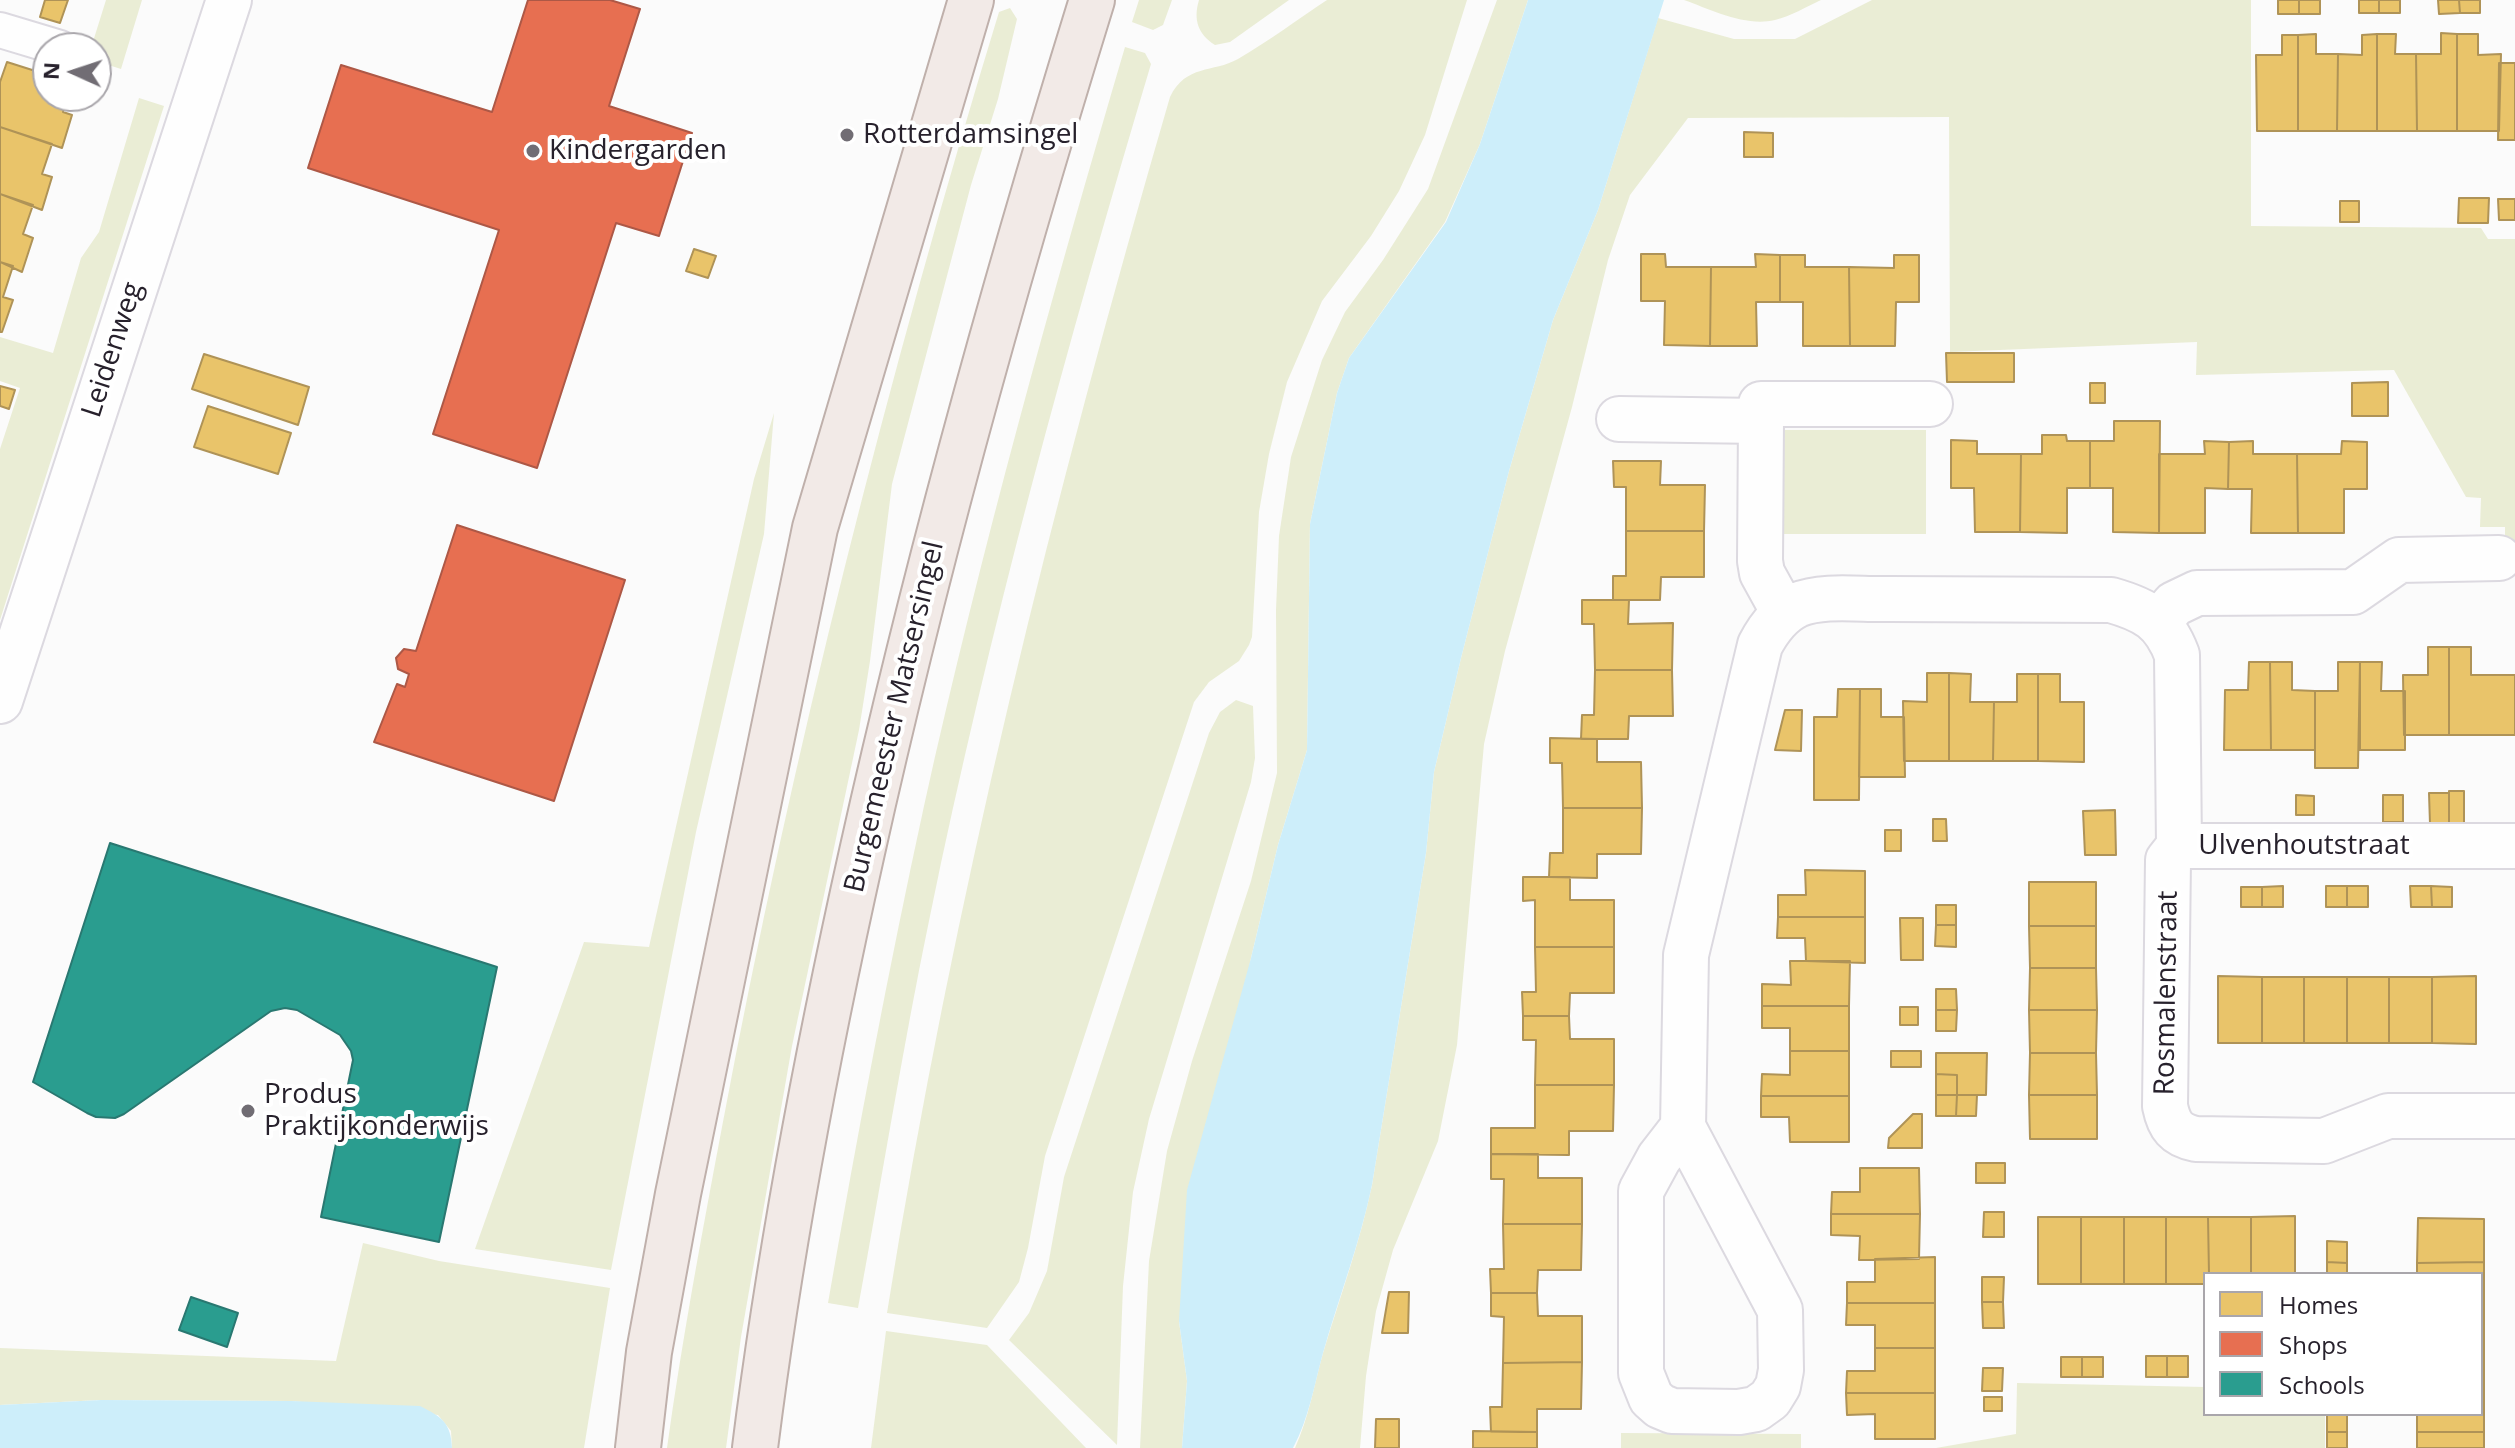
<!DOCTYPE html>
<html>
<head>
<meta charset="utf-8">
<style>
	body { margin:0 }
	#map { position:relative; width:2515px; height:1448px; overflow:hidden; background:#fbfbfb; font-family:"Open Sans",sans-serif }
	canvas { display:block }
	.legend { position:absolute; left:2203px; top:1272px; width:280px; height:144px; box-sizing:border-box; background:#fff; border:2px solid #a9a6ab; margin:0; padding:10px 14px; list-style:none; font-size:24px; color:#27212c }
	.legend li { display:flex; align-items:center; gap:16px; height:40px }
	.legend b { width:40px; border:2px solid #a9a6ab }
	.north { position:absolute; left:32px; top:32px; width:80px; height:80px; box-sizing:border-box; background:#fff; border:2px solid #a9a6ab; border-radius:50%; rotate:273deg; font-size:22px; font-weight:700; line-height:32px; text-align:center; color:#27212c }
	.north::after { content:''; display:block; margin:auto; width:28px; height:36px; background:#716d74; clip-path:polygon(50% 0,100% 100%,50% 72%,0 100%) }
</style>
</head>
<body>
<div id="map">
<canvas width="2515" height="1448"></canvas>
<ul class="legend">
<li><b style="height:22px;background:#e9c46a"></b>Homes</li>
<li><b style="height:22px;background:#e76f51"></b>Shops</li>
<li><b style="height:22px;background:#2a9d8f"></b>Schools</li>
</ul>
<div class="north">N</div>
</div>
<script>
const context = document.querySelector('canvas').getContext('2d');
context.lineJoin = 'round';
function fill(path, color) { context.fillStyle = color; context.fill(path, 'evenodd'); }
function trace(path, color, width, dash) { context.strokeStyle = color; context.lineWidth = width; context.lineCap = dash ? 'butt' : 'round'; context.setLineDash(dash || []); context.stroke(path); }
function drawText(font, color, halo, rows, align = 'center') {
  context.font = font + ' "Open Sans",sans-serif'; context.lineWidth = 8; context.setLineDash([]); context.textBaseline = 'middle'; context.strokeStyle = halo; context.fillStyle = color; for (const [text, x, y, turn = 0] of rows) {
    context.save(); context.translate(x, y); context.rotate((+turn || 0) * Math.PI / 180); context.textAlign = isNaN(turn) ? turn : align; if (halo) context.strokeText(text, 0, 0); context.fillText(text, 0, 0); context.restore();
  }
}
const green = new Path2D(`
	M106,0H142L121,69L96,61V48H91Z
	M1139,0H1172L1163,25L1153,30L1132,22Z
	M1199,0H1289L1230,42L1215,45C1198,34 1193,20 1199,0Z
	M1327,0H1467L1425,135L1399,191L1371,236L1322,301L1287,382L1269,454L1259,512L1252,637L1249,645L1239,661L1209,682L1194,702L1045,1156L1028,1248L1019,1282L987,1328L887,1313C953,901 1053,498 1170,97C1186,64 1213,73 1238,59C1269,41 1298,19 1327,0Z
	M1497,0H1528L1480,144L1445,222L1349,358L1337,393L1310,524L1307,750L1278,845L1251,958L1179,1321L1187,1381L1182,1448H1140L1149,1261L1167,1151L1192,1061L1251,881L1277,773L1276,610L1279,536L1291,457L1322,360L1345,312L1383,260L1428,189Z
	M1684,0H1821C1806,7 1791,16 1775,20C1745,27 1712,10 1684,0Z
	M1872,0H2251V226L2481,228L2488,239H2515V576H2505V527H2480L2481,498L2466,497L2394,370L2196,375L2197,342L1950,352L1949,117L1688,118L1630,195L1608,260L1572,407L1505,651L1484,744L1457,1045L1438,1141L1393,1250L1376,1311L1366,1376L1360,1448H1295C1309,1417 1314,1385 1323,1353C1340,1297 1360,1242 1372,1185L1426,853L1434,772L1461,658L1509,471L1553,320L1598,210L1658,18L1734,39H1795Z
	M1010,8L1017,19L998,99L971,185L892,484L870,661L859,730L792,1046L741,1337L726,1448H667C682,1340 702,1233 722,1127C793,750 887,379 999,12Z
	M1125,47L1145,53L1151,64C1067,345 989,629 930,916C903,1046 882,1178 858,1308L828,1303C857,1137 888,971 924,806C981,550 1051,298 1125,47Z
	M139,98L164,106L0,620V449L20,388L0,381V337L53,353L81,258L99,232Z
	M774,413L764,534L696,832L611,1270L475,1249L584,942L649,947L754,479Z
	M1781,430H1926V534H1781Z
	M1236,700L1253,706L1255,758L1251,782L1149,1119L1133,1192L1123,1286L1117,1445L1009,1340L1029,1313L1047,1271L1064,1177L1209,733L1220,712Z
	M363,1243L439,1261L610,1288L584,1448H452L451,1431L438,1415L291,1401L101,1400L0,1405V1348L336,1361Z
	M886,1331L987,1345L1086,1448H871Z
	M2017,1383L2205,1387V1414H2325V1448H1936L2016,1434Z
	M1621,1433L1801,1434V1448H1621Z`);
const water = new Path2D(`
	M1528,0H1664L1598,210L1553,320L1509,471L1461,658L1434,772L1426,853L1372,1185C1360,1243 1339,1297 1323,1353C1314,1386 1309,1418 1293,1448H1182L1187,1381L1179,1321L1187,1190L1251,958L1278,845L1307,750L1310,524L1337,393L1349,358L1446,222L1480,144Z
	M101,1400L291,1401L420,1406C442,1417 451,1423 452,1448H0V1405Z`);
const homes = new Path2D(`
	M45,0H68L60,23L40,17Z
	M2278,0H2299V14H2278Z
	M2299,0H2320V14H2299Z
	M2359,0H2379V13H2359Z
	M2379,0H2400V13H2379Z
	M2438,0H2459L2460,13L2439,14Z
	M2459,0H2480V13H2460Z
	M2441,33L2457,34V131H2417L2416,54H2441Z
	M2316,34V54H2338L2337,131H2298V35Z
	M2377,34H2396L2395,54H2416L2417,131H2377Z
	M2377,34V131H2337L2338,54L2362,55V35Z
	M2457,34H2478V55L2501,54L2499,131H2457Z
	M2282,35H2298V131H2257L2256,55H2282Z
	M7,62L48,75V96H67L63,112L72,115L62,148L0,127V82Z
	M2499,63H2515V140H2498Z
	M0,127L52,144L42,174L52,177L42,210L0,194Z
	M1744,132L1773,133V157H1744Z
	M0,194L33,205L23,234L33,238L22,272L0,262Z
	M2459,198H2489L2488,223H2458Z
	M2498,199H2515V220H2499Z
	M2340,201H2359V222H2340Z
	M694,249L716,256L708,278L686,271Z
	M1641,254H1665L1666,267H1711L1710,346L1664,345L1665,301H1641Z
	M1755,254L1780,255V302H1756L1757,346H1710L1711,267H1756Z
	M1780,255H1805V267H1849L1850,346H1803V302H1780Z
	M1894,255H1919V302H1896L1895,346H1850L1849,267L1894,268Z
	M0,262L13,266L3,297L13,300L2,332H0Z
	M1946,353H2014V382H1947Z
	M204,354L309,387L298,425L192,389Z
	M2388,382V416H2352V383Z
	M2090,383H2105V403H2090Z
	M0,386L15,390L9,409L0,406Z
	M208,406L291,433L278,474L194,447Z
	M2114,421H2160L2159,533L2113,532V488H2090V441H2114Z
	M2042,435H2066L2067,441H2090V488H2067V533L2020,532L2021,454H2042Z
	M1951,440L1977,441V454H2021L2020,532H1975L1974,488H1951Z
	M2204,441L2229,442L2228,489L2205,488V533H2159V454H2205Z
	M2253,441V454H2297L2298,533H2251L2252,489H2228L2229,442Z
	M2342,441L2367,442V489H2344V533H2298L2297,454H2341Z
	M1613,461H1661L1660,485H1705L1704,531H1626V487H1614Z
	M1626,531H1704V577H1661L1660,600H1613V576H1626Z
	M1582,600H1629L1628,624L1673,623L1672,670H1595L1594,624H1582Z
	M2428,647H2449V735H2404L2403,675H2428Z
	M2449,647H2471V675H2515V735H2449Z
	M2249,662H2270L2271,750H2224L2225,690H2248Z
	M2270,662H2292V690L2315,691V750H2271Z
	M2338,662H2360L2358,768H2315V691H2338Z
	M2360,662H2382L2381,691H2405V750H2360Z
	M1595,670H1672L1673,716H1629L1628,739H1581L1582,715H1594Z
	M1927,673H1949V761H1904L1903,701L1927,702Z
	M1949,673L1971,674L1970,702H1994L1993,761H1949Z
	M2017,674H2038V761H1993L1994,702H2017Z
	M2038,674H2060V702H2084V762L2038,761Z
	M1838,689H1860L1859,800H1814V717H1837Z
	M1860,689H1881V717H1904L1905,777H1859Z
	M1785,710H1802L1801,751L1775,750Z
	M1550,738L1597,739V762H1641L1642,808H1563L1562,763H1550Z
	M2449,791H2464V823L2449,824Z
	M2429,793H2449V824H2430Z
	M2296,795L2314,796V815H2296Z
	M2383,795H2403V822H2383Z
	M1563,808H1642L1641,854H1597V878L1549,877L1550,853H1563Z
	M2115,810L2116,855H2085L2083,811Z
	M1933,819H1946L1947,841H1933Z
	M1885,830H1901V851H1885Z
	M1805,870L1865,871V917H1778V895H1806Z
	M1523,877H1570V900H1614V947H1535V900L1523,901Z
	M2029,882H2096V926H2029Z
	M2283,886V907H2262V887Z
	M2326,886H2347V907H2326Z
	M2347,886H2368V907H2347Z
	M2410,886H2431L2432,907H2411Z
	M2431,886L2452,887V907H2432Z
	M2241,887H2262V907H2241Z
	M1936,905H1956V925H1936Z
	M1778,917H1865V963L1806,961L1805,938H1777Z
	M1900,918H1923V960H1901Z
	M1936,925H1956V947L1935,946Z
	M2029,926H2096V968H2030Z
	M1535,947H1614V993H1570L1569,1016H1523L1522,992H1536Z
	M1790,961H1850L1849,1006H1762V984L1791,985Z
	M2030,968H2096L2097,1010H2029Z
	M2218,976L2262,977V1043H2218Z
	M2476,976V1044L2432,1043V977Z
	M2262,977H2304V1043H2262Z
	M2304,977H2347V1043H2304Z
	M2347,977H2389V1043H2347Z
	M2389,977H2432V1043H2389Z
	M1936,989H1956L1957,1010H1936Z
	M1762,1006H1849V1051H1790V1028H1762Z
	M1900,1007H1918V1025H1900Z
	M1936,1010H1957L1956,1031H1936Z
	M2029,1010H2097L2096,1053H2030Z
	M1523,1016H1569L1570,1039H1614V1085H1535L1536,1040H1523Z
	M1790,1051H1849V1096H1761L1762,1074L1790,1075Z
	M1891,1051H1921V1067H1891Z
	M1936,1053H1987L1986,1095H1957V1075L1936,1074Z
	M2030,1053H2096L2097,1095H2029Z
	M1936,1074L1957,1075V1095H1936Z
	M1535,1085H1614L1613,1131H1569V1155L1491,1154V1128H1535Z
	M1936,1095H1957L1956,1116H1936Z
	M1957,1095H1977L1976,1116H1956Z
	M2029,1095H2097V1139H2030Z
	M1761,1096H1849V1142H1790L1789,1117H1761Z
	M1913,1114H1922V1148H1888L1889,1138Z
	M1491,1154H1538V1178H1582V1224H1503L1504,1179H1491Z
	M1976,1163H2005V1183H1976Z
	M1860,1168H1919L1920,1214H1831L1832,1192H1860Z
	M1984,1212H2004V1237H1983Z
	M1831,1214H1920L1919,1259L1859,1260L1860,1236L1831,1235Z
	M2295,1216V1274H2251V1217Z
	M2038,1217H2081V1284H2038Z
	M2081,1217H2124V1284H2081Z
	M2124,1217H2166V1284H2124Z
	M2166,1217H2208L2209,1274H2205V1284H2166Z
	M2208,1217H2251V1274H2209Z
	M2418,1218L2484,1219V1262L2417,1263Z
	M1503,1224H1582L1581,1270H1538L1537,1293H1491L1490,1269H1504Z
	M2327,1241L2347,1242V1263L2327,1262Z
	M1935,1257V1303H1847V1282H1875V1259Z
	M2327,1262L2347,1263V1274H2327Z
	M2484,1262V1305H2481V1274H2417V1263Z
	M1982,1277H2004L2003,1302H1982Z
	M1389,1292H1409L1408,1333H1382Z
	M1491,1293H1537L1538,1316H1582V1362L1503,1363L1504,1317L1491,1316Z
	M1982,1302H2003L2004,1328H1983Z
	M1847,1303H1935V1348H1875V1325H1846Z
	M2481,1305H2484V1347H2481Z
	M2481,1347H2484V1390H2481Z
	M1875,1348H1935V1393H1846L1847,1371H1875Z
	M2146,1356H2167V1377H2146Z
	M2167,1356H2188V1377H2167Z
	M2061,1357H2082V1377H2061Z
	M2082,1357H2103V1377H2082Z
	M1582,1362L1581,1409H1537V1432H1491L1490,1407H1502L1503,1363Z
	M1983,1368H2003L2002,1391H1982Z
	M2481,1390H2484V1432H2417V1414H2481Z
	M1846,1393H1935V1439H1875V1414L1847,1415Z
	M1984,1397H2002V1411H1984Z
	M2327,1414H2347V1432H2327Z
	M1376,1419H1399V1448H1375Z
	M1473,1431L1537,1432V1448H1473Z
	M2327,1432H2347V1448H2327Z
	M2417,1432H2484V1448H2417Z`);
const shops = new Path2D(`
	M528,0H610L640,9L609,106L692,133L659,236L616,223L537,468L433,434L499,230L308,168L341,65L492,112Z
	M457,525L625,580L554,801L374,742L397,684L405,687L409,674L398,669L396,658L404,649L416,651Z`);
const schools = new Path2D(`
	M110,843L497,967L439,1242L321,1217L353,1060L351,1051L340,1035L297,1010L285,1008L271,1011L124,1114L115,1118L96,1117L87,1113L33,1082Z
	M191,1297L238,1313L227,1347L179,1330Z`);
const pedestrian = new Path2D(`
	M0,30L60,48`);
const minor = new Path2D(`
	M1619,419L1761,421V404H1930
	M1761,421L1760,561L1762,573L1784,613
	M2159,622L2174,604L2197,593L2353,592L2399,560L2499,558
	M0,701L229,0
	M2179,846L2168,860L2165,1106C2169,1126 2176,1135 2196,1139L2324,1141L2388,1116H2515
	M2179,846H2515
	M1683,1127L1659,1158L1641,1191V1373L1651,1398L1660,1406L1672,1411L1739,1412L1756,1409L1770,1399L1778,1386L1781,1370L1780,1310L1683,1127L1686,955L1760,645C1769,628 1780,613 1797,605C1824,594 1861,600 1889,599C1963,599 2037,600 2111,600C2146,610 2164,620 2177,655L2179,846`);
const primary = new Path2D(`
	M638,1448L649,1352L678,1194L815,528L971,0
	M755,1448C780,1247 818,1049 862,852C926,565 1005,281 1092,0`);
const markers = [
	[847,135,8,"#716d74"],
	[533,151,8,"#716d74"],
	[248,1111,8,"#716d74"]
];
const poiNames = [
	["Rotterdamsingel",863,135],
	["Kindergarden",549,151],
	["Produs",264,1095],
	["Praktijkonderwijs",264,1127]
];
const streetNames = [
	["Leidenweg",113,350,-72],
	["Burgemeester Matsersingel",895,717,-77],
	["Ulvenhoutstraat",2304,846],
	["Rosmalenstraat",2167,993,-89]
];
fill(green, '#eaedd5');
fill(water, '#cdeefa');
fill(homes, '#e9c46a');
trace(homes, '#af9357', 2);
fill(shops, '#e76f51');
trace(shops, '#ad5846', 2);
fill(schools, '#2a9d8f');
trace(schools, '#297871', 2);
trace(pedestrian, '#dcd9e0', 38);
trace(minor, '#dcd9e0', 48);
trace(primary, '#bfb0ab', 48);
trace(pedestrian, '#fefefe', 34);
trace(minor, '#fefefe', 44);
trace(primary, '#f2eae7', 44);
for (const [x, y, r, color] of markers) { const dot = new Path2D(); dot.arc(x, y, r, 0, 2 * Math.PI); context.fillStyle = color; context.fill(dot); trace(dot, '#fff', 3); }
drawText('28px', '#27212c', '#fff', poiNames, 'left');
drawText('28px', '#27212c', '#fff', streetNames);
</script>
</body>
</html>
